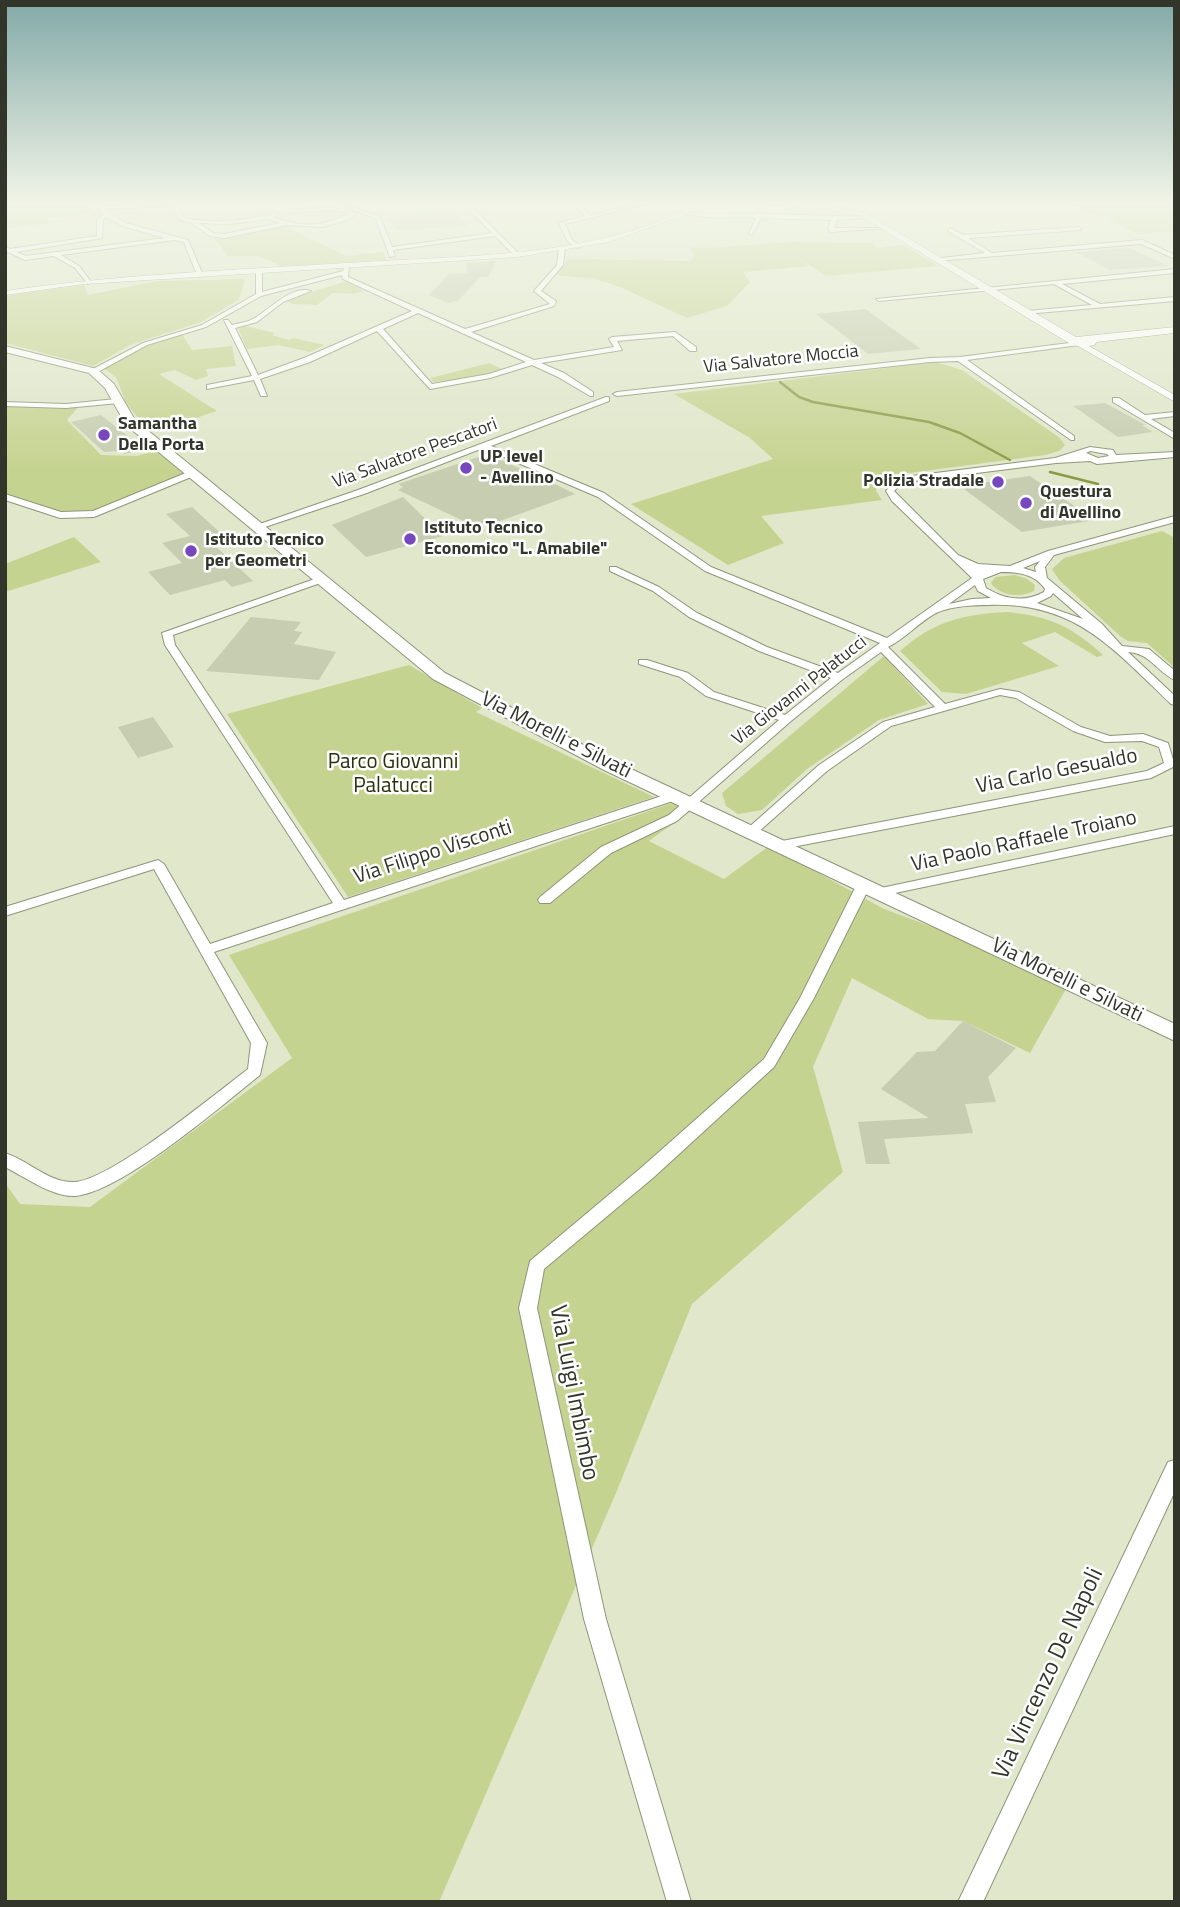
<!DOCTYPE html>
<html>
<head>
<meta charset="utf-8">
<style>
	body { margin:0 }
	#map { position:relative; width:1180px; height:1907px; overflow:hidden; background:#e0e7ca; font-family:"Titillium Web",sans-serif }
	canvas { display:block }
	.frame { position:absolute; inset:0; border:7px solid #32352a; pointer-events:none }
</style>
</head>
<body>
<div id="map">
<canvas width="1180" height="1907"></canvas>
<div class="frame"></div>
</div>
<script>
const context = document.querySelector('canvas').getContext('2d');
context.lineJoin = 'round';
function fill(path, color) { context.fillStyle = color; context.fill(path, 'evenodd'); }
function trace(path, color, width, dash) { context.strokeStyle = color; context.lineWidth = width; context.lineCap = dash ? 'butt' : 'round'; context.setLineDash(dash || []); context.stroke(path); }
function drawText(font, color, halo, rows, align = 'center') {
  context.font = font + ' "Titillium Web",sans-serif'; context.lineWidth = 5; context.setLineDash([]); context.textBaseline = 'middle'; context.strokeStyle = halo; context.fillStyle = color; for (const [text, x, y, turn = 0] of rows) {
    context.save(); context.translate(x, y); context.rotate((+turn || 0) * Math.PI / 180); context.textAlign = isNaN(turn) ? turn : align; if (halo) context.strokeText(text, 0, 0); context.fillText(text, 0, 0); context.restore();
  }
}
const green = new Path2D(`
	M5,204H88L91,211L85,215L48,218L49,224L5,228Z
	M1072,204H1175V231L1138,234L1110,221L1116,220L1104,215H1096Z
	M283,226L347,256L383,252L387,262L281,266L259,256H228L214,238Z
	M791,242L872,243L877,248L904,245L938,266L826,276L792,254L809,266L743,272L750,282L727,306L687,318L620,287L596,279L556,275L568,259L691,261L694,255L689,247L708,248Z
	M245,279L239,300L201,322L130,345L93,366L5,343V296L84,285L88,295L157,281Z
	M347,281L364,291L353,294L333,293L317,305L293,304L285,300Z
	M245,326L275,333L272,335L289,340L293,338L325,345L310,352L278,345L247,349L238,328Z
	M182,334L192,350L232,346L236,366L206,369L208,376L196,380L175,370L159,374L217,411L172,426L147,429L126,403L116,377L103,368L147,344Z
	M936,362L962,370L1060,438L1065,445L1059,451L1045,455L894,475L876,485V491L882,500L761,516L784,543L728,565L631,504L773,459L750,438L674,394Z
	M489,363L502,369L467,380L434,382L430,378Z
	M5,404H81L67,420L101,455L137,456L162,449L193,473L94,514L71,515L5,497Z
	M1162,531L1175,538V668L1147,643L1128,641L1120,636L1059,580L1052,569L1064,558Z
	M74,537L101,562L5,592V564Z
	M1015,575L1027,579L1035,585L1034,591C1020,598 1003,596 992,585L991,582L996,577Z
	M1008,612C1051,617 1071,626 1103,655L1097,657L1055,632L1022,643L1059,666L966,694L942,692L900,651C934,621 964,614 1008,612Z
	M884,656L928,704L879,720L807,769L762,810L738,814L726,806L722,793Z
	M409,665L482,708L476,712L654,797L348,897L227,714Z
	M672,803L692,810L649,841L724,879L769,846L884,909L986,947L1067,987L1030,1053L963,1021L928,1019L852,978L813,1067L843,1172L692,1304L616,1493L439,1902H5V1183L20,1204L90,1207L292,1058L229,955Z`);
const stream = new Path2D(`
	M780,382L799,397L813,402L929,422L960,433L1010,460
	M1050,472L1098,484`);
const building = new Path2D(`
	M453,211L467,226L397,230L387,218Z
	M1129,248L1169,266L1110,270L1076,252Z
	M496,261L488,277H480L458,301L448,303L429,295L449,274L467,273L466,263Z
	M866,309L883,322L921,349L868,354L816,314Z
	M1105,403L1146,425H1142L1153,432L1118,437L1073,406Z
	M101,415L139,445L135,446L141,450L124,454L121,451L104,452L71,422Z
	M487,454L559,486L575,494L500,521L472,525L398,490L403,487L398,484Z
	M1030,476L1095,520L1022,532L960,486Z
	M403,497L443,536L366,557L332,525Z
	M192,507L226,538L211,542L253,581L232,587L225,580L170,595L148,572L182,563L162,543L190,536L166,514Z
	M251,617L301,622L294,631L302,632L294,644L336,652L319,680L206,671Z
	M153,717L174,747L138,758L118,727Z
	M963,1021L1016,1048L988,1077L996,1102L965,1104L973,1133L884,1139L890,1164H866L858,1122L929,1118L881,1089L917,1052L935,1051Z`);
const minor = new Path2D(`
	M94,204L101,206L177,204L184,218C215,224 246,221 277,213L280,215L274,217C299,228 326,227 349,213L331,210L292,213L290,210L331,207L357,213L347,220L323,227L287,225L224,238L210,236L190,222L180,220L172,206L104,209L126,223L188,240L203,275L200,277L197,275L184,242L174,240L61,255L79,266L91,282L88,284L75,268L54,256L25,260L5,251V247L10,249L97,236V220L103,215ZM106,217L122,226L165,238L26,256L16,252L102,238L103,220ZM268,219L280,223L224,234L213,233L199,223L230,224Z
	M345,204L380,217L392,247L492,233L463,204H469L520,255L515,256L495,236L393,250L395,256L390,257L376,219L345,206Z
	M572,204H578L590,215L638,204H648L565,224L572,240L581,246L578,248L568,242L559,223L585,216Z
	M761,204H767L762,214L872,217L837,220L834,228H887L831,232L828,230L831,220L761,218L752,235L749,233L756,218L704,217L682,213L757,214Z
	M1079,227L1081,230L968,238L992,253L1142,240L1175,255V259L1141,244L936,261L933,259L985,253L948,231L950,228L963,235Z
	M562,246L565,248L563,265L541,291L556,301L554,306L471,332L534,360L614,347L609,339L612,337L675,332L696,347V351H690L673,336L617,341L622,350L541,363L564,373L593,392V396H590L558,377L532,365L490,378L430,389L377,331L310,362L260,379L267,396H261L254,380L207,389V385L252,376L224,320H228L232,325C240,323 248,322 255,318C271,308 292,285 311,291L283,302L257,322L235,328L258,375L304,358L412,311L343,279L342,275L261,296L206,327L147,345L96,373L89,371L143,343L202,325L256,294V271L259,269L262,271V292L343,271L345,266H349L348,277L465,329L550,304L534,291L557,265L559,248ZM418,313L526,362L489,374L432,384L383,329Z
	M1175,269V273L1062,284L1100,304L1175,297V301L1025,314L1027,311L1092,305L1054,284L879,301L876,299Z
	M1077,342L1079,345L967,360L1074,436V440H1071L958,361L930,362L617,396L613,394L617,392L930,358L960,357Z
	M606,397H609V401L491,446L604,493L711,567L887,638L972,578L892,501L886,491L893,482L912,476L1055,458L1090,447L1113,450L1116,455L1175,452V457L1097,464L1090,461L1056,463L913,481L899,486L894,491L958,555L978,564L1010,566L1048,551L1175,516V522L1054,555L1045,567L1047,578L1102,624L1122,646L1149,649L1175,671V680C1157,672 1150,653 1128,652L1175,696V705L1171,704C1113,649 1076,602 989,605C973,605 951,606 936,613C919,622 905,639 888,647L945,704L1000,689L1019,692L1081,727L1110,736L1143,734L1168,743L1175,766L1151,778L782,849L776,845L782,841L1147,771L1164,763L1159,747L1142,741L1105,742L1073,731L1016,698L1000,695L891,726L827,771L756,834H748L746,831L748,828L819,765L883,722L935,707L881,652L843,679L791,721L677,821L611,853L550,903H540L538,900L540,897L601,847L669,815L779,720L706,696L680,677L639,664V660H647L688,673L714,692L785,715L831,678L759,651L689,617L653,591L610,571V567H616L659,587L697,613L767,647L838,673L880,643L705,571L598,497L483,448L364,494L262,528L254,526L358,490ZM1090,451L1107,454L1109,456L1098,458L1086,453ZM1040,561L1035,567L1036,572L1023,568ZM1001,572C1018,572 1035,574 1045,589L1044,592C1024,603 1004,599 986,588L983,579ZM975,585L978,591L991,598L972,599L949,604ZM1053,593L1083,619L1037,603L1051,596Z
	M1113,398H1119L1145,415L1175,412V416L1151,419L1175,433V439L1113,402Z
	M116,399L120,401L119,403L66,408L5,406V402L66,404Z
	M193,470L197,473L196,475L94,517L60,518L5,500V494L61,512L93,511Z
	M323,576L326,577V581L173,635L175,645L344,900L671,793H679L681,796L679,799L214,952L267,1043L260,1075C221,1106 122,1192 75,1196C52,1197 25,1177 5,1167V1153C28,1160 49,1183 74,1182C110,1181 215,1094 248,1069L251,1043L154,869L5,916V907L158,860L164,864L210,944L333,903L165,645L162,633Z
	M1175,826V834L881,896L874,892L881,888Z
	M864,880L871,884L814,998L774,1067L654,1177L544,1269L537,1308L606,1619L691,1902H667L584,1619L519,1308L530,1261L642,1167L764,1059L800,998L857,884Z
	M1175,1460V1491L983,1902H958L1168,1462Z`);
const tertiary = new Path2D(`
	M697,204H705L687,214L609,242L517,257L84,284L5,295V291C130,273 255,269 381,261C486,255 601,255 697,204Z
	M761,204L832,206L865,213L1076,337L1175,327V333L1096,342L1095,345L1089,346L1175,395V402L1078,346L1072,345L861,216L832,210Z`);
const secondary = new Path2D(`
	M5,346L97,369L114,384L135,420L445,673L616,762L1175,1024V1041L604,770L433,679L126,425L105,388L89,373L5,352Z`);
const markers = [
	[104,435,7,"#7647bf"],
	[466,468,7,"#7647bf"],
	[998,482,7,"#7647bf"],
	[1026,503,7,"#7647bf"],
	[410,539,7,"#7647bf"],
	[191,551,7,"#7647bf"]
];
const farStreetnames = [
	["Via Salvatore Moccia",781,360,-6],
	["Via Salvatore Pescatori",415,454,-20],
	["Via Giovanni Palatucci",800,691,-38]
];
const farPoinames = [
	["Samantha",118,425],
	["Della Porta",118,446],
	["UP level",480,458],
	["- Avellino",480,479],
	["Polizia Stradale",984,482,"right"],
	["Questura",1040,493],
	["di Avellino",1040,514],
	["Istituto Tecnico",424,529],
	["Economico \"L. Amabile\"",424,550],
	["Istituto Tecnico",205,541],
	["per Geometri",205,562]
];
const streetNames = [
	["Via Morelli e Silvati",556,736,27],
	["Via Carlo Gesualdo",1057,772,-11],
	["Via Paolo Raffaele Troiano",1024,842,-12],
	["Via Filippo Visconti",433,853,-18],
	["Via Morelli e Silvati",1067,981,26]
];
const parkNames = [
	["Parco Giovanni",393,763],
	["Palatucci",393,787]
];
const nearStreetnames = [
	["Via Luigi Imbimbo",573,1393,79],
	["Via Vincenzo De Napoli",1049,1674,-65]
];
fill(green, '#c5d390');
trace(stream, '#8a9945', 2.5);
fill(building, '#c6cdb0');
trace(minor, '#8f957a', 2);
trace(tertiary, '#8f957a', 1);
trace(secondary, '#8f957a', 2);
fill(minor, '#fff');
fill(tertiary, '#fff');
fill(secondary, '#fff');
const sky = context.createLinearGradient(0, 0, 0, 471);
sky.addColorStop(0, '#82a9a7');
sky.addColorStop(0.43, '#f1f4e7');
sky.addColorStop(1, '#f1f4e700');
context.fillStyle = sky;
context.fillRect(0, 0, 1180, 471);
for (const [x, y, r, color] of markers) { const dot = new Path2D(); dot.arc(x, y, r, 0, 2 * Math.PI); context.fillStyle = color; context.fill(dot); trace(dot, '#fff', 2.5); }
drawText('18px', '#32352a', '#fff', farStreetnames);
drawText('bold 18px', '#32352a', '#fff', farPoinames, 'left');
drawText('21px', '#32352a', '#fff', streetNames);
drawText('21px', '#2a300c', '#fff', parkNames);
drawText('24px', '#32352a', '#fff', nearStreetnames);
</script>
</body>
</html>
